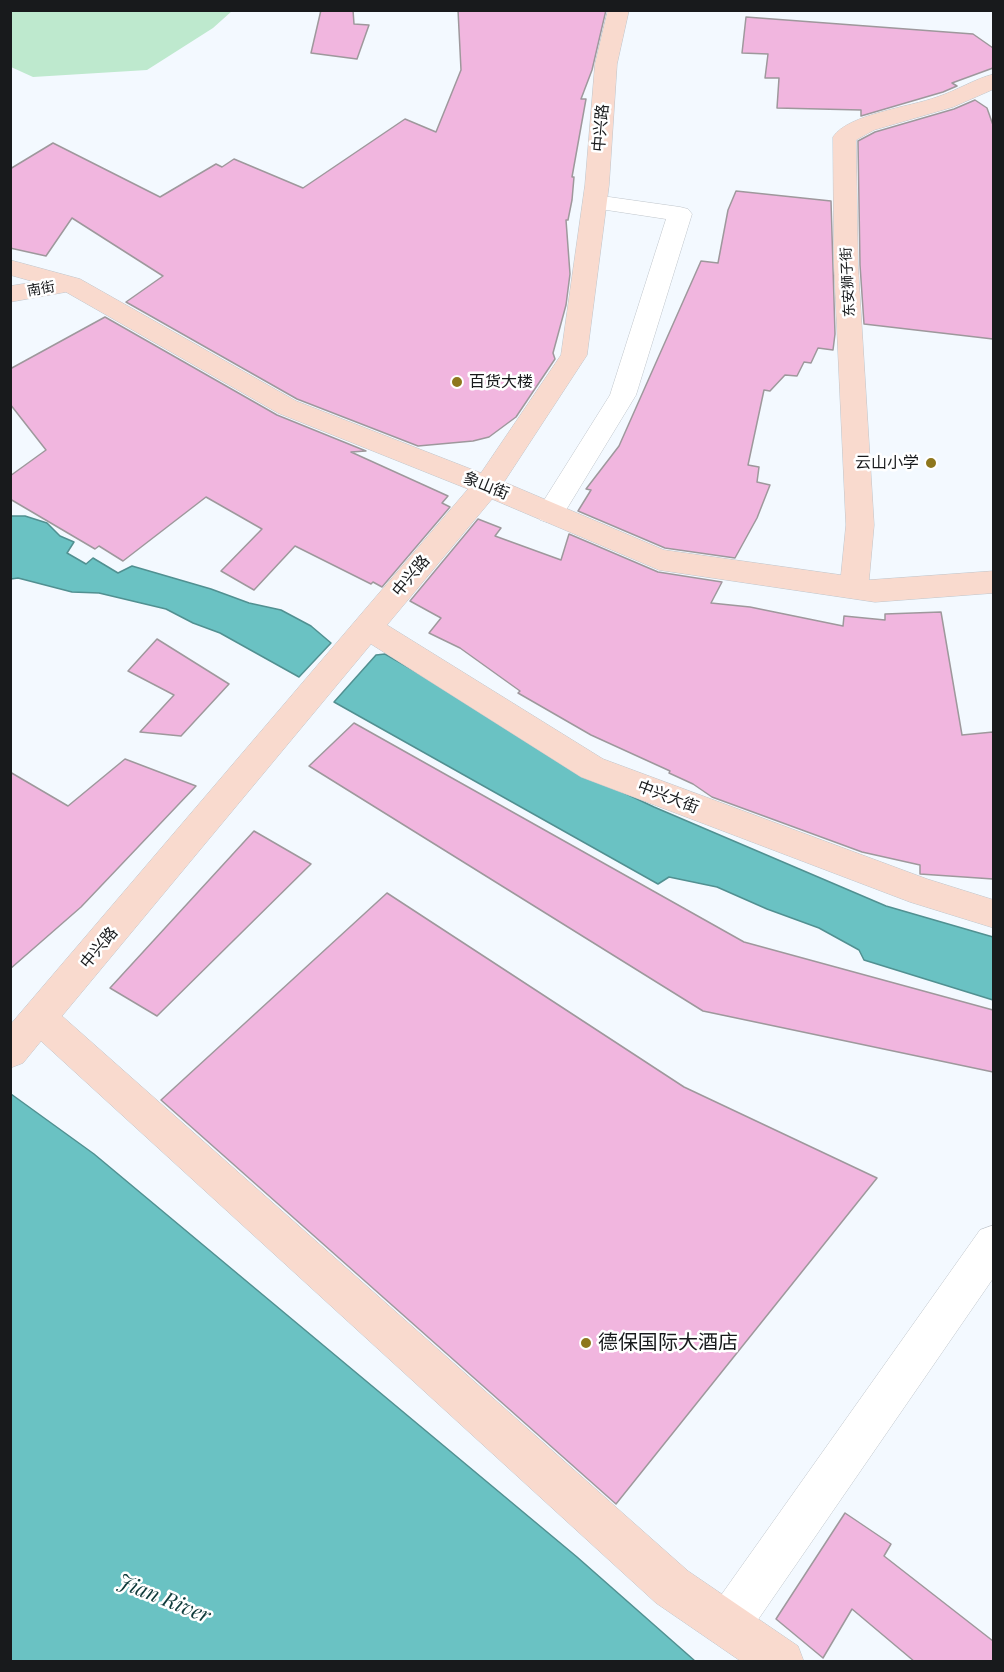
<!DOCTYPE html>
<html>
<head>
<meta charset="utf-8">
<style>
	body { margin:0 }
	#map { position:relative; width:1004px; height:1672px; overflow:hidden; background:#f3f9ff; font-family:"Playfair Display",serif }
	canvas { display:block }
	.frame { position:absolute; inset:0; border:12px solid #181a1c; pointer-events:none }
</style>
</head>
<body>
<div id="map">
<canvas width="1004" height="1672"></canvas>
<div class="frame"></div>
</div>
<script>
const context = document.querySelector('canvas').getContext('2d');
context.lineJoin = 'round';
function fill(path, color) { context.fillStyle = color; context.fill(path, 'evenodd'); }
function trace(path, color, width, dash) { context.strokeStyle = color; context.lineWidth = width; context.lineCap = dash ? 'butt' : 'round'; context.setLineDash(dash || []); context.stroke(path); }
function drawText(font, color, halo, rows, align = 'center') {
  context.font = font + ' "Playfair Display","Noto Sans SC",serif'; context.lineWidth = 5; context.setLineDash([]); context.textBaseline = 'middle'; context.strokeStyle = halo; context.fillStyle = color; for (const [text, x, y, turn = 0] of rows) {
    context.save(); context.translate(x, y); context.rotate((+turn || 0) * Math.PI / 180); context.textAlign = isNaN(turn) ? turn : align; if (halo) context.strokeText(text, 0, 0); context.fillText(text, 0, 0); context.restore();
  }
}
const green = new Path2D(`
	M10,11L11,10L232,11L213,28L147,70L33,77L11,67Z`);
const water = new Path2D(`
	M11,516H25L47,523L60,536L74,542L67,553L86,564L93,558L118,573L132,566L211,589L249,603L281,610L311,626L331,643L299,677L220,633L193,623L166,609L99,593L72,592L18,578L11,579Z
	M385,654L474,705L584,774L654,807L886,906L993,937V1000L864,960L859,950L819,928L767,909L717,887L669,877L658,884L334,702L376,655Z
	M11,1094L94,1154L577,1557L695,1661H11Z`);
const building = new Path2D(`
	M321,10H353L354,24L369,25L357,59L311,53Z
	M458,10H606L592,70L581,99H586L572,177H574L572,200L568,220H566L570,274L566,305L553,353L555,359L516,417L489,437L473,441L418,446L297,399L126,302L163,276L72,218L46,256L10,248V169L53,143L160,197L216,164L222,167L234,159L303,188L405,119L436,132L461,70Z
	M746,17L973,34L993,48V68L952,83L957,86L943,92L861,116V110L777,108L779,78H765L768,54L742,53Z
	M975,100L987,108L993,125V339L864,324L860,265L858,141L875,132L954,109Z
	M736,191L831,201L835,334L833,350L818,348L811,363L804,362L797,376L785,375L770,391L764,390L748,465L759,467L757,482L770,485L757,518L735,558L665,548L578,511L591,490L586,489L619,446L701,261L718,263L728,210Z
	M105,317L277,415L366,451L351,452L448,496L442,503L450,507L382,587L373,582L371,584L295,546L254,590L221,571L262,529L206,497L123,561L99,546L95,549L10,499V476L46,450L10,404V369Z
	M478,519L501,528L495,536L561,560L569,534L658,572L722,582L711,603L750,607L843,626L844,616L885,620V614L941,612L962,735L993,732V879L920,874V865L862,852L712,797L693,784L669,773L670,771L591,735L518,693L520,691L460,648L429,633L441,618L410,601Z
	M157,639L229,684L181,736L140,732L174,695L128,671Z
	M354,723L744,942L993,1010V1072L703,1011L309,766Z
	M125,759L196,786L81,907L10,969V772L68,806Z
	M254,831L311,864L157,1016L110,988Z
	M387,893L684,1087L877,1178L616,1504L161,1100Z
	M845,1513L891,1544L884,1556L993,1641V1662H915L852,1609L823,1658L776,1619Z`);
const street = new Path2D(`
	M595,195L680,207L688,209L692,214L636,395L560,520L550,523L540,520L536,513L610,395L666,219L587,207L583,202L587,197Z
	M994,1225V1277L744,1640L728,1646L712,1640L706,1624L712,1608L980,1230Z`);
const secondary = new Path2D(`
	M608,10H629L617,64L609,185L587,355L504,482L664,550L841,575L846,525L834,265L833,137C848,114 910,107 937,97C956,91 974,79 994,74V89L953,107L874,130L856,140L858,265L874,525L869,580L994,571V593L875,602L659,570L492,499L387,625L603,759L927,879L994,900V928L910,902L581,777L371,644L62,1016L688,1571L798,1646L804,1662H742L656,1603L41,1041L23,1063L10,1068V1025L468,489L278,413L66,292L10,302V286L35,282L10,275V260L80,279L296,401L481,473L561,355L585,185L595,64Z`);
const markers = [
	[457,382,6,"#8e771d"],
	[931,463,6,"#8e771d"],
	[586,1343,6,"#8e771d"]
];
const farStreetnames = [
	["东安狮子街",848,282,-93],
	["南街",41,289,-10]
];
const streetNames = [
	["中兴路",601,128,-85],
	["象山街",486,486,22],
	["中兴路",411,576,-50],
	["中兴大街",668,797,21],
	["中兴路",99,948,-50]
];
const poiNames = [
	["百货大楼",469,382],
	["云山小学",919,463,"right"]
];
const nearPoinames = [
	["德保国际大酒店",598,1343]
];
const nearWaternames = [
	["Jian River",164,1599,22]
];
fill(green, '#bee9ce');
fill(water, '#6ac2c3');
trace(water, '#519091', 1.5);
fill(building, '#f1b6df');
trace(building, '#9e989c', 1.5);
trace(street, '#bfc5cb', 1);
trace(secondary, '#bfc5cb', 1);
fill(street, '#fff');
fill(secondary, '#f9dace');
for (const [x, y, r, color] of markers) { const dot = new Path2D(); dot.arc(x, y, r, 0, 2 * Math.PI); context.fillStyle = color; context.fill(dot); trace(dot, '#fff', 2); }
drawText('14px', '#181a1c', '#fff', farStreetnames);
drawText('16px', '#181a1c', '#fff', streetNames);
drawText('16px', '#181a1c', '#fff', poiNames, 'left');
drawText('20px', '#181a1c', '#fff', nearPoinames, 'left');
drawText('italic 21px', '#0f3a3a', '#fff', nearWaternames);
</script>
</body>
</html>
